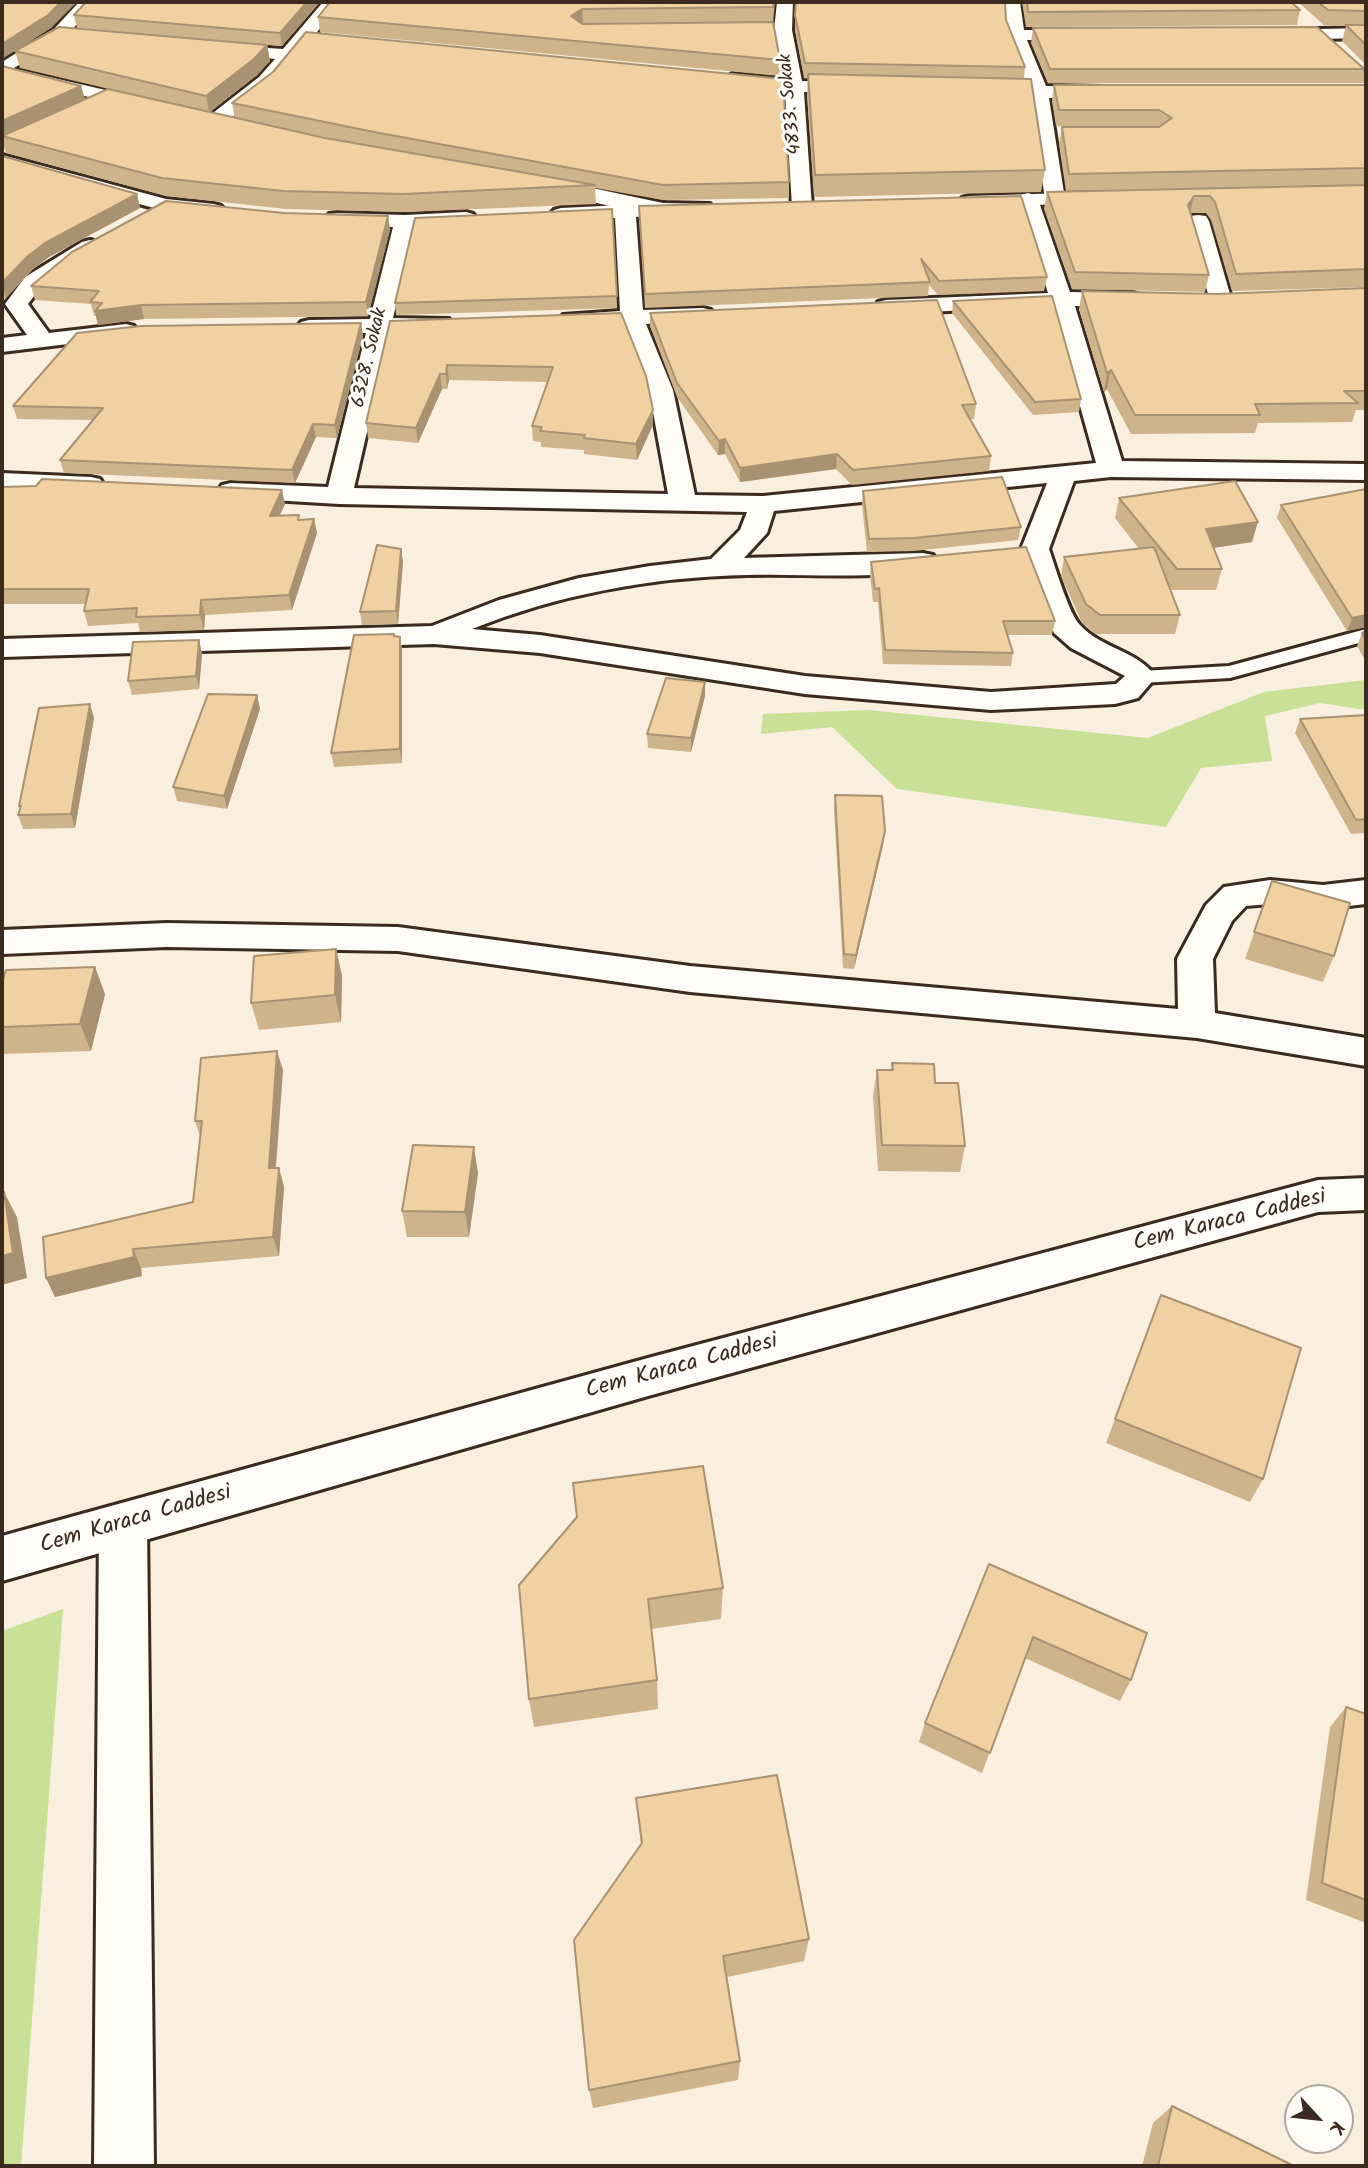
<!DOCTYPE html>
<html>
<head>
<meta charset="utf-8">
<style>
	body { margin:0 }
	#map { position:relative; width:1368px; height:2168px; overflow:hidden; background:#f9efde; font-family:Kalam,sans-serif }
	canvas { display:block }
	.frame { position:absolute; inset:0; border:4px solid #3b2a1e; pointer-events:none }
	.north { position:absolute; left:1284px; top:2084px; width:70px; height:70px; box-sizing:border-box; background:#fdfcf7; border:2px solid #afa8a0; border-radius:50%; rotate:117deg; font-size:19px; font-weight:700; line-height:28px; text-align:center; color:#3b2a1e }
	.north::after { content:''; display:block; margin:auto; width:24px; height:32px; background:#3b2a1e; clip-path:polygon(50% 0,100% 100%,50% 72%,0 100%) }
</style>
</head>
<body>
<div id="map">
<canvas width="1368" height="2168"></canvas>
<div class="frame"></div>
<div class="north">K</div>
</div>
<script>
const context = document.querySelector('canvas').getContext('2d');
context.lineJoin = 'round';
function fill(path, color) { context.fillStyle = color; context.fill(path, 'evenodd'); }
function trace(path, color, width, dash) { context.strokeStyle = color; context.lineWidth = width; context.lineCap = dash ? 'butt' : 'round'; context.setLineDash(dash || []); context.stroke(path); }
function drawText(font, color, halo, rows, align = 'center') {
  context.font = font + ' Kalam,sans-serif'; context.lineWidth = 6; context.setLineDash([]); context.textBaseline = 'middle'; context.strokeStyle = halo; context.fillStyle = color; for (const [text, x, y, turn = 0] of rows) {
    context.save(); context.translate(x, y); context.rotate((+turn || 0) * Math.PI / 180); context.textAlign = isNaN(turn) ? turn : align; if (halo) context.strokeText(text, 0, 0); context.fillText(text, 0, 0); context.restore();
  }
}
const green = new Path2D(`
	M1366,680V710L1320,703L1265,716L1272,761L1201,768L1166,827L897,789L832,727L761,734L763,714L868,710L1148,738L1264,692Z
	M63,1609L21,2166H2V1631Z`);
const service = new Path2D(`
	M1366,629V641L1230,678L1141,683L1131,677L1141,671L1229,666Z`);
const minor = new Path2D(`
	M79,2H96L65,38L2,75V62L53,30Z
	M323,2H340C322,28 240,132 209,124L206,120L209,116L259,77L275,59L217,53L208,48L211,44L283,49Z
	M777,2H793L792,30L802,81L860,82L869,88L860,94L804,92L812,207L809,211H795L792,207L785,91L732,86L723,80L732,74L783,79L774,30Z
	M1004,2H1020L1024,30H1084L1093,35L1084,40H1027L1046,86L1105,87L1114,93L1105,99L1049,98L1065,199L1062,203H1048L1045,199L1030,97H980L971,91L980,85L1027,86L1007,35Z
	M1366,28V38L1273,40L1264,35L1273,30Z
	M2,155L166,199L214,204L221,206L225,210L221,214L214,216L165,211L2,167Z
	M1028,193L1035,195L1038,199L1070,292L1133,293L1141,295L1144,300L1141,305L1133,307L1075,306L1122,461L1366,464V480L1111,477L1074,481L1049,549C1055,566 1069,614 1080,625C1102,649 1137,650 1156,677L1138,698L1115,704L991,710L805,694L540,653L434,644L2,657V639L432,626L499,600L579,578L650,566L711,559L740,530L747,512L339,504L222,497L218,491L222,485L231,483L328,487L366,333L309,334L301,332L297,327L301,322L309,320L370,319L393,227L329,224L326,219L329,214L337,213L405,215L466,212L473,214L477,218L473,222L466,224L414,227L393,318L449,319L453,324L449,329L390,332L354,488L668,494L649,390L623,325L571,327L563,325L559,320L563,315L620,311L615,218L561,220L554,218L550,214L554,210L561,208L663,203L670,205L674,209L670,213L636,217L643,310L703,308L711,310L715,315L711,320L703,322L646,324L673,390L695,495L763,496L1096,463L1052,306L886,314L878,312L875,307L878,302L886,300L1048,293L1018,199L1021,195ZM1047,483L1021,549L1054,633L1071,648L1125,676L1116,684L991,692L805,676L540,635L472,629C559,594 654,577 747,575C804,573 878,581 933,567L937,561L933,555L923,553L744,558L767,533L774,511Z
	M1198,215L1206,216L1209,221L1232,301L1229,306H1213L1210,301L1187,221L1190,216Z
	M90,240L98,242L101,247L98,252L41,287L28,304L49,333L126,324L134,326L138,331L134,336L2,352V338L27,335L5,304L25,277L82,242Z
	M2,473L91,477L100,479L104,485L100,491L91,493L2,489Z
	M1270,880L1323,885L1366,880V904L1323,909L1270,904L1246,906L1232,921L1213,959L1215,1013L1366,1038V1066L1197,1038L690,992L398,951L167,947L2,954V930L167,923L398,927L690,966L1178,1009L1177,959L1206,905L1224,887Z
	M123,1503L140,1509L147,1525L154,2166H94L99,1525L106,1509Z`);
const tertiary = new Path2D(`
	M2,66L153,101L155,105L146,111L2,76Z
	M545,178L663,203L710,204L714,208L710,212C665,224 584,200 538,188L535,184L538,180Z
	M1098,192L1105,194L1108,198L1105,202L969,208L962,206L959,202L962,198L969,196Z
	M1366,1178V1210L1318,1212L648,1396L2,1581V1536L648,1358L1318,1180Z`);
const wall = new Path2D(`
	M320,2L282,46L77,28L74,15Z
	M330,2H775L773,22L780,60V76L320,32L318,17Z
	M795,2L1006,20L1025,67L1024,79L1045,170L1041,192L814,197L807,95L808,78H804L795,30Z
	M1022,2H1291L1300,10L1297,25L1026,27Z
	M1298,2H1366V65L1342,41L1346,26L1324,25Z
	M1033,28L1366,68V76L1364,83H1048L1031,43Z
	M267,45L270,61L257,75L210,112L235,118L232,103L789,182V198L663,200L595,188L596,204L405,212L286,209L166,196L6,153L2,140V66L81,86L85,99L177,105L20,68L15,51ZM273,126L348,142L325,138Z
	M1054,85H1366V185L1066,191L1059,144L1062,127H1157L1056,126L1052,101Z
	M2,156L137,194L140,208L49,257L32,270L6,298H2Z
	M1366,185V287L1232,291L1211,220L1206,213H1191L1209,275L1205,292L1072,289L1044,209L1047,192Z
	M639,206L1047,277L1044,291L938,295L929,285L928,296L645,308Z
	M612,209L617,308L396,315L395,303Z
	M284,213L388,216L390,230L368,316L144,319L98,325L96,316H94L91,304L35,300L31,286Z
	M1366,288V410H1356L1352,422L1258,423L1255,433L1131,434L1107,389L1104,392L1079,309L1082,291L1218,294Z
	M953,301L1081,399L1079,412L1033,415L952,313Z
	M621,313L653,425L637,460L584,454V450L541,447V442L533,441L532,426L548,382L449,380L447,389H442L418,443L368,438L366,423L390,321Z
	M650,313L976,404L974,419H970L991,456L989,471L852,485L836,469L740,482L725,454L718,455L677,397L650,326Z
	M361,323L363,336L337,438L316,437L295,483L64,473L60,460L93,420L17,419L13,406Z
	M2,487L285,504L280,515L300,519H314L317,533L292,610L205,615L204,630L140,632L138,623L88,626L84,611L86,604H2Z
	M1366,489V627L1347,631L1277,518L1281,505Z
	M863,491L1021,527L1018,540L913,551L867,552L862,505Z
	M1119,498L1252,542L1213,548L1222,569L1216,590H1172L1169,586L1180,615L1175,634H1096L1082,623L1061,576L1064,557L1139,549L1115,518Z
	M401,549L403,562L398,624L362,625L360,612Z
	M871,562L1055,621L1052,635H1007L1013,653L1011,666L883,664L878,602H873L870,575Z
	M1366,631V662L1357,646L1362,633Z
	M394,636L400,637L402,650V763L334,767L331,753Z
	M199,640L202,654L199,689L132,695L128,681Z
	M705,682V696L691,752L648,748L647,734Z
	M257,695L260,709L227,809L177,801L173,787Z
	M1366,715V833L1351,834L1295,733L1300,719Z
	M94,718L75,828L23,829L18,815L20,809L19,806Z
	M835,795L885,831L883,845L854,969L843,968L834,809Z
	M1272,881L1334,956L1323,982L1245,959Z
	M336,949L342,976L341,1022L259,1030L251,1003Z
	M2,983L105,994L91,1051L2,1054Z
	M892,1063L935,1083L965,1146L960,1172L878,1171L873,1096L877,1070H891Z
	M283,1070L276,1168H279L284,1187L279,1256L141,1268L142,1276L55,1297L46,1278L193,1202L200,1136L195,1121Z
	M478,1173L469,1237H407L402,1211Z
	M1161,1295L1263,1479L1250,1502L1106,1443Z
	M989,1564L1131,1680L1120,1701L1025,1658L982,1773L919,1742L925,1723Z
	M519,1585L723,1588L721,1619L651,1629L657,1680L658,1709L534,1727L529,1699Z
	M1346,1707L1366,1714V1923L1306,1900L1330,1727Z
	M636,1798L809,1939L804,1961L727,1977L740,2061L738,2080L593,2108L589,2090L641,1845Z
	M1172,2106L1294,2166H1142L1153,2123Z`);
const shadedWall = new Path2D(`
	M61,2H77L51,28L2,59V44Z
	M307,2H320L282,46L280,33Z
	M582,9L583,24L571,16Z
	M267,45L270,61L257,75L209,112L206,96Z
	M81,86L85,100L2,136V121Z
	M137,194L140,208L49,257L32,270L6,298L2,283L28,256L45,243Z
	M1194,196L1190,213L1188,205Z
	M388,216L390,230L368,316L366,302Z
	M141,305L144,319L98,325L95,311Z
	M361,323L363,336L337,438L335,425Z
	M447,365L449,380L447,389L446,374Z
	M1111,370L1107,389L1104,392L1107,373Z
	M440,374L442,389L418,443L416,428Z
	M653,410V425L637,460L636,444Z
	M313,424L316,437L295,483L292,470Z
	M725,439V454L718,455L719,441Z
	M837,454L836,469L740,482V468Z
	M282,490L285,504L273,530L270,516Z
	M314,519L317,533L292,610L289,595Z
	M1258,522L1252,542L1200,550L1206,529Z
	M401,549L403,562L398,624L396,611Z
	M201,600L205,615L204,630L200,615Z
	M1366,615V627L1347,631L1352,618Z
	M400,637L402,650V763L400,749Z
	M199,640L202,654L199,689L196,676Z
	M705,682V696L691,752V738Z
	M257,695L260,709L227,809L224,796Z
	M90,704L94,718L75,828L71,814Z
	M885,831L883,845L854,969L856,955Z
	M336,949L342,976L341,1022L335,995Z
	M95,967L105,994L91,1051L80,1024Z
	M277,1051L283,1070L274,1188L269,1168Z
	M474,1147L478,1173L469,1237L465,1212Z
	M279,1168L284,1187L279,1256L273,1237Z
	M4,1192L17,1217L27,1278L2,1285Z
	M133,1249L141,1268L142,1276L55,1297L46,1278Z`);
const building = new Path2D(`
	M2,2H61L48,15L2,44Z
	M86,2H307L280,33L74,15Z
	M330,2H774L773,7L582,9L571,16L582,24L773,22L780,60L318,17Z
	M796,2H1005L1006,20L1025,67L805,63L795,15Z
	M1027,2H1291L1300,10L1028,12Z
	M1318,2H1366V11L1328,10Z
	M1346,25H1366V45Z
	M59,27L267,45L254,59L206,96L15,51Z
	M1317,27L1362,67L1366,69H1050L1033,28Z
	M306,32L783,79L789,182L663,185L374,132L232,103L273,72Z
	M2,66L81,86L2,121Z
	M808,74L1031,79L1045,170L815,175Z
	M1054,85H1366V168L1069,174L1062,127H1159L1172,118L1159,110H1059Z
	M108,89L325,138L595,185L403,194L283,191L162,178L2,136Z
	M2,156L137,194L45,243L28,256L2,283Z
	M1366,185V269L1236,274L1215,202L1210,196H1194L1188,205L1209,275L1075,272L1047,192Z
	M1021,196L1047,277L939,281L921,259L930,282L645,294L639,206Z
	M166,201L284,213L388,216L366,302L141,305L95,311L102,303L90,302L99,291L31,286L72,252Z
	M612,209L617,296L395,303L415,218Z
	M1366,288V391H1344L1358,403L1255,404L1260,415H1135L1111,370L1107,373L1082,291L1218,294Z
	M1052,296L1081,399L1035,402L953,301Z
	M937,300L976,404L962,405L991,456L853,470L837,454L740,468L725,439L719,441L677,383L650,313Z
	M621,313L646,376L653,410L636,444L584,438L585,435L540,431L542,427L532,426L553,367L447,365L446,374H440L416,428L366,423L390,321Z
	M361,323L335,425L313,424L292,470L60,460L103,408L13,406L77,333L141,326Z
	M1002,477L1021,527L914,538L869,539L863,491Z
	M42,479L282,490L270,516L299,515L298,520L314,519L289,595L201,600L200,615L136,617L137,608L84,611L89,589H2V487L36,486Z
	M1235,481L1258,522L1206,529L1222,569H1177L1119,498Z
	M1366,489V615L1352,618L1281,505Z
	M377,545L401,549L396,611L360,612Z
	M1026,547L1055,621H1003L1013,653L885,650L879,588L875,589L871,562Z
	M1154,547L1180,615H1100L1086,604L1064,557Z
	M1366,631V640L1362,633Z
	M394,634V636L400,637V749L331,753L354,635Z
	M199,640L196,676L128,681L133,642Z
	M666,678L705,682L691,738L647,734Z
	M208,694L257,695L224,796L173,787Z
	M90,704L71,814L18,815L21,806H19L39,708Z
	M1366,715V819L1356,820L1300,719Z
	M835,795L882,796L885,831L856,955L844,954Z
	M1272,881L1350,903L1334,956L1254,932Z
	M336,949L335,995L251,1003L254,956Z
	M95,967L80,1024L2,1027V983L6,970Z
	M277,1051L269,1168H279L273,1237L133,1249L134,1257L46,1278L43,1237L193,1202L202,1121H195L201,1058Z
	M892,1063L934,1064L935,1083H958L965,1146L882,1145L877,1070H893Z
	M413,1145L474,1147L465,1212L402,1211Z
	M2,1192H4L13,1253L2,1256Z
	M1161,1295L1301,1348L1263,1479L1115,1419Z
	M703,1466L723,1588L648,1599L657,1680L529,1699L519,1585L577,1517L573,1483Z
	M989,1564L1147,1633L1131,1680L1033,1637L990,1753L925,1723Z
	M1346,1707L1366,1714V1900L1322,1883Z
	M777,1775L809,1939L723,1956L740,2061L589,2090L574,1940L642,1843L636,1798Z
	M1172,2106L1294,2166H1158Z`);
const farStreetnames = [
	["4833. Sokak",792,104,-96],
	["6328. Sokak",371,358,-77]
];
const streetNames = [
	["Cem Karaca Caddesi",1230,1222,-14],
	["Cem Karaca Caddesi",682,1368,-15],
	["Cem Karaca Caddesi",136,1521,-16]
];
fill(green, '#c8e197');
trace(service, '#3b2a1e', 6);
trace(minor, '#3b2a1e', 6);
trace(tertiary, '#3b2a1e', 6);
fill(service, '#fdfcf7');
fill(minor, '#fdfcf7');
fill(tertiary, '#fdfcf7');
fill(wall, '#cfb38b');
fill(shadedWall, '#a99271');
fill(building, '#f1d0a2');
trace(building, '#a99271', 2);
drawText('19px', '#3b2a1e', '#fdfcf7', farStreetnames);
drawText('23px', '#3b2a1e', '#fdfcf7', streetNames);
</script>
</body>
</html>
